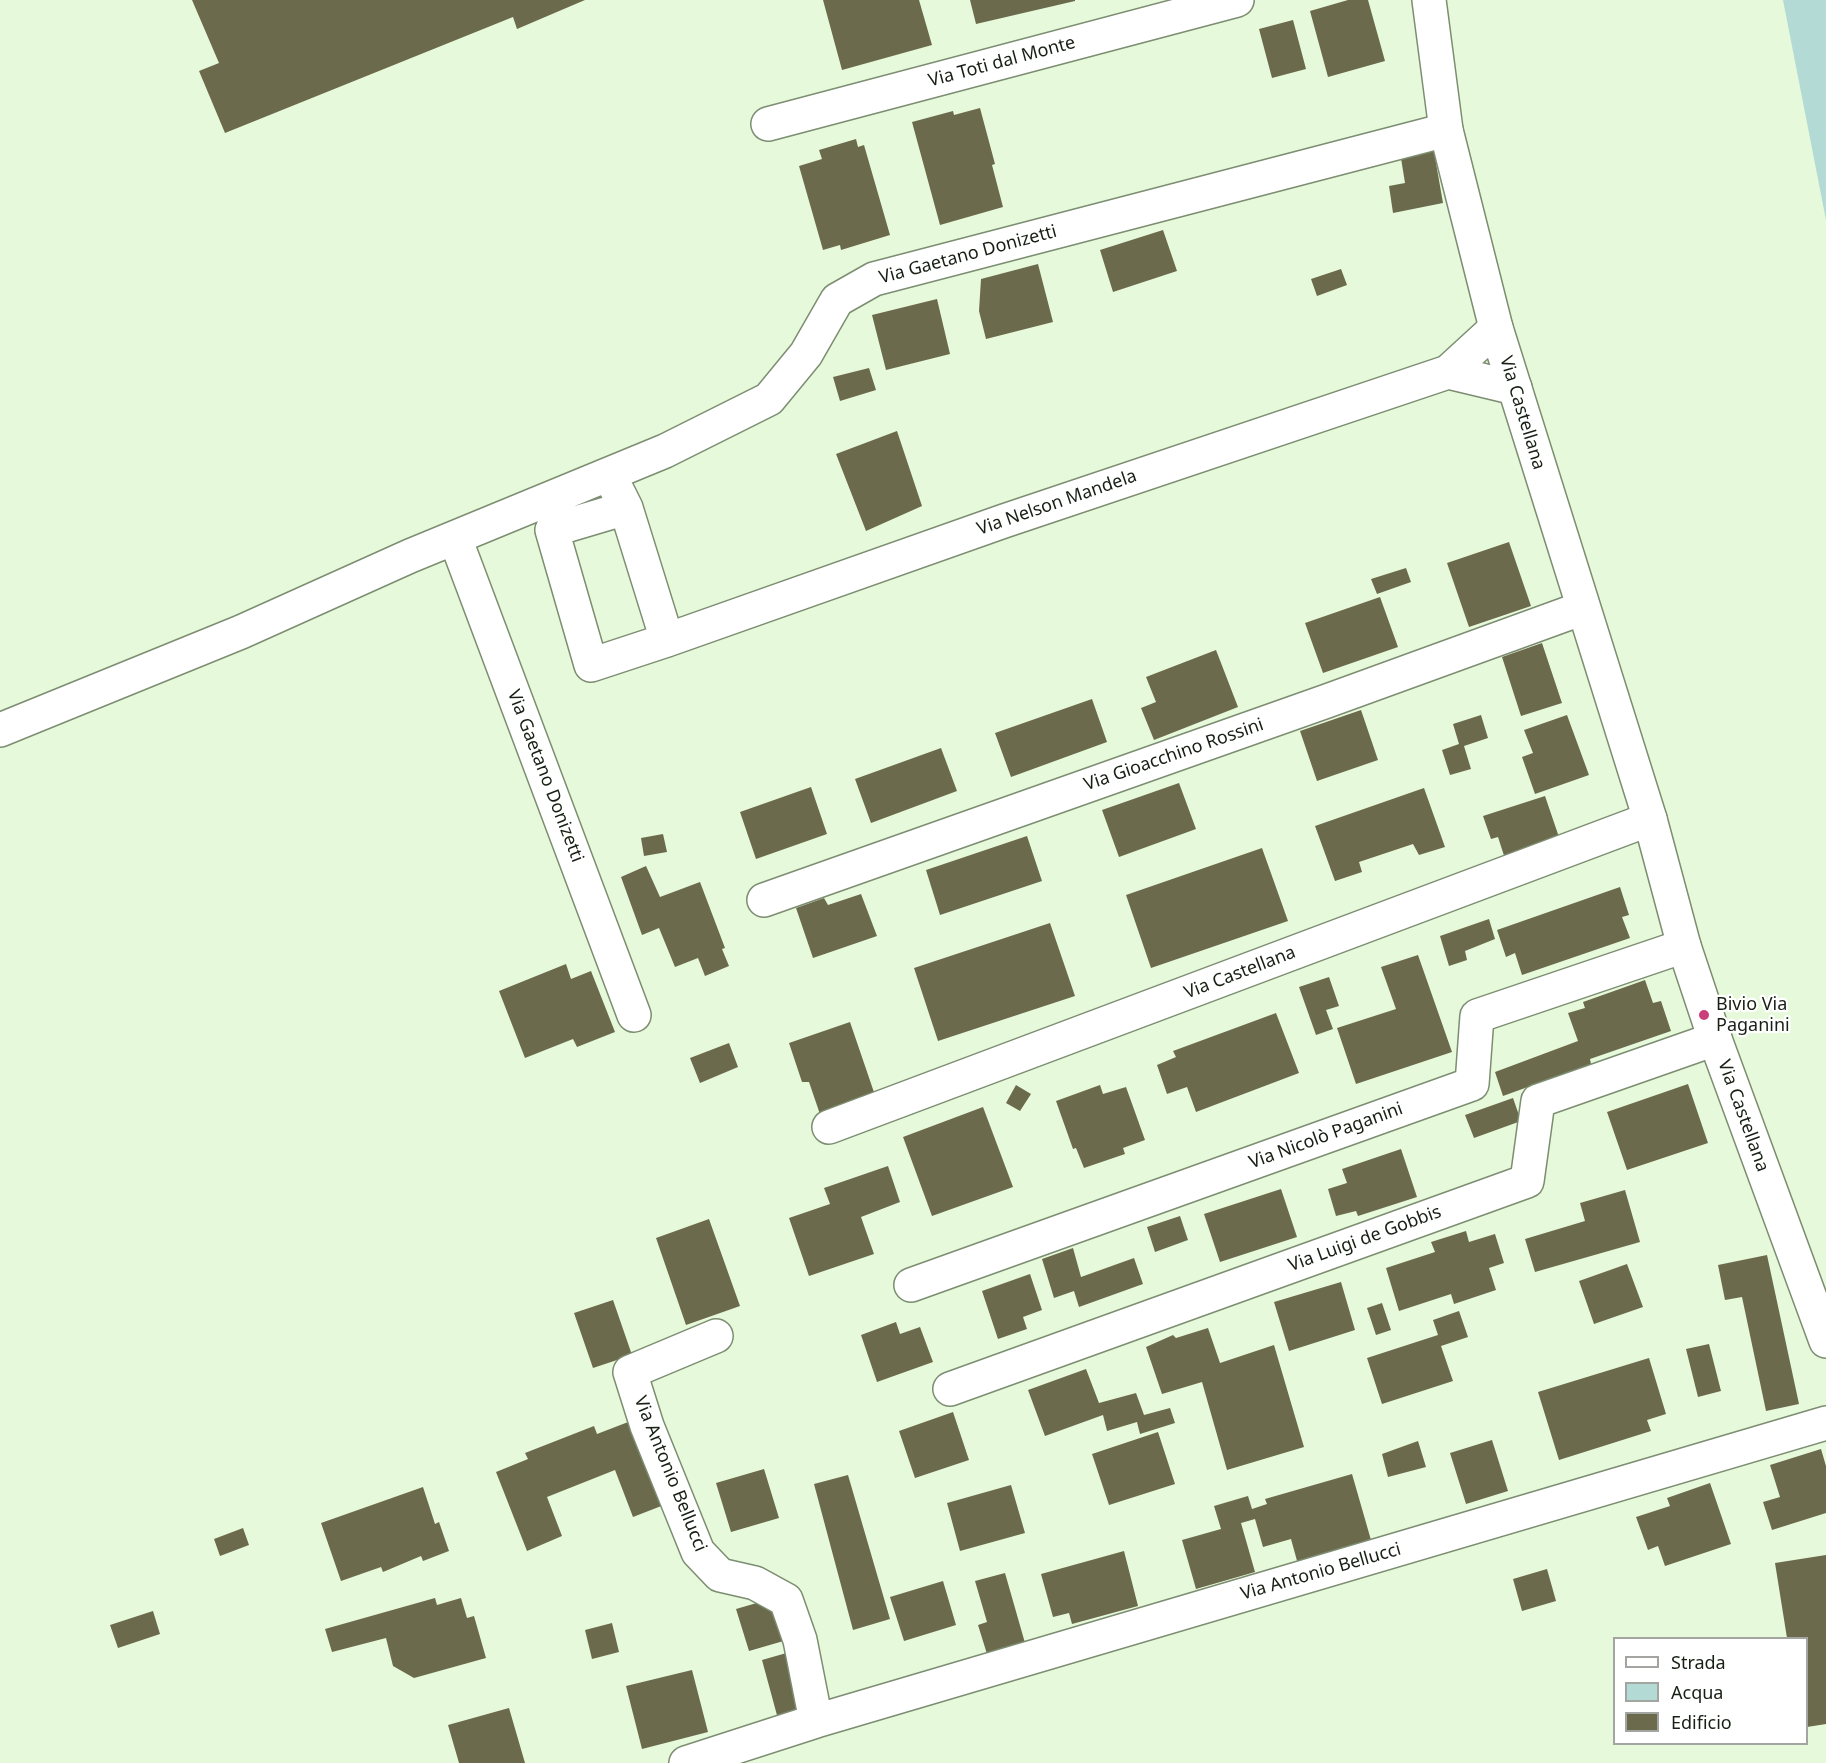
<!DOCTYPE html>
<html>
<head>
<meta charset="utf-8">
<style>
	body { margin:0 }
	#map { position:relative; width:1826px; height:1763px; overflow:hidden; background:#e6f9da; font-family:"Noto Sans",sans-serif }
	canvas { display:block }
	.legend { position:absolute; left:1613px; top:1637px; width:195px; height:108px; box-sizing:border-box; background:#fff; border:2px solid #a3a5a1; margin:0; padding:8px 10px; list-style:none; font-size:18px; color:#181f14 }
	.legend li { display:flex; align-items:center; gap:12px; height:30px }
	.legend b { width:30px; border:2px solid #a3a5a1 }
</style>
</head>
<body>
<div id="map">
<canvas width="1826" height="1763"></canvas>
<ul class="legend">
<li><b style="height:8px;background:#fff"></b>Strada</li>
<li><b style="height:16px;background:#b3dad5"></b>Acqua</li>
<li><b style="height:16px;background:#6c6a4c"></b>Edificio</li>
</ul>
</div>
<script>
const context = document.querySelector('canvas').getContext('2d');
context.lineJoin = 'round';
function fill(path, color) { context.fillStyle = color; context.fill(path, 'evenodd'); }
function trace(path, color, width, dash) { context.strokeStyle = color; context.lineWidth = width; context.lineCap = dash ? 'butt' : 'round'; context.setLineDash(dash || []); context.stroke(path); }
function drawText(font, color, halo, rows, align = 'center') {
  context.font = font + ' "Noto Sans",sans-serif'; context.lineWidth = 4.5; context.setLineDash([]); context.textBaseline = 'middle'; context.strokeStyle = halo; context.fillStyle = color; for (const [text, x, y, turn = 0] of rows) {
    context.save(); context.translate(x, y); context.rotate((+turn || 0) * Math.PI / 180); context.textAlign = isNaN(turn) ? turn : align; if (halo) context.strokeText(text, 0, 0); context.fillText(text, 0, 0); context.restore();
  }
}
const water = new Path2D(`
	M1783,0H1826V220Z`);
const building = new Path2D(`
	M192,0H585L517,29L513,17L225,133L199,71L219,63Z
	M823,0H919L932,45L842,70Z
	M970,0H1075V1L976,24Z
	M1348,0H1368L1385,61L1328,77L1310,11Z
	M1293,20L1306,69L1272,78L1259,29Z
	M980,108L995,164L992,165L1003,207L940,225L912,122L953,111L954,115Z
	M856,139L858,147L864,145L890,235L841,250L840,245L823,250L799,166L822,159L819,150Z
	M1433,146L1443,203L1393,213L1389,186L1405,183L1400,152Z
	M1163,230L1177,271L1113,292L1100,250Z
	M1038,264L1053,322L986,339L979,311L981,279Z
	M1341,269L1347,285L1317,296L1311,279Z
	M937,299L950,354L886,370L872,315Z
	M869,368L876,390L840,401L833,377Z
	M897,431L922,506L866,531L836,454Z
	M1509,542L1531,606L1469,627L1447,563Z
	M1406,568L1411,582L1377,594L1371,579Z
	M1380,597L1398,647L1323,673L1305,623Z
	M1542,643L1562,703L1521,716L1502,657Z
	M1216,650L1238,707L1154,740L1141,708L1156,702L1146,677Z
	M1092,699L1107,742L1011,777L995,733Z
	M1361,710L1378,760L1317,781L1300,731Z
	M1481,715L1488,738L1464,746L1471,769L1450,775L1442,750L1459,744L1453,724Z
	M1567,715L1589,775L1535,794L1522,757L1533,753L1524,730Z
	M941,748L957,791L871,823L855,779Z
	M1179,783L1196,829L1119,857L1102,810Z
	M811,787L827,834L756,859L740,812Z
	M1424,788L1445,847L1419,855L1413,844L1359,862L1362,872L1335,881L1315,826Z
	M1545,796L1561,843L1508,868L1498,837L1491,839L1483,816Z
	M663,834L667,852L644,856L641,838Z
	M1027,836L1042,881L940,915L926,870Z
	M1262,848L1288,921L1151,968L1126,895Z
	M646,866L660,897L700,882L725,948L722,949L729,966L705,976L698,958L675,967L659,928L642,935L621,877Z
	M1620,887L1629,915L1622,917L1630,938L1522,975L1515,953L1506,957L1497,930Z
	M861,894L877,936L813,958L796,908L824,898L828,905Z
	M1489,919L1495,939L1465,951L1467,960L1449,966L1440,936Z
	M1050,923L1075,996L938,1041L914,968Z
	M1418,955L1452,1052L1356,1084L1337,1028L1396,1009L1381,967Z
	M566,964L571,979L591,971L615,1032L577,1047L573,1039L525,1058L499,991Z
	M1329,977L1339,1006L1326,1010L1333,1029L1316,1035L1299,987Z
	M1645,980L1653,1003L1661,1001L1671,1031L1590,1059L1591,1064L1503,1096L1495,1072L1578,1041L1568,1013L1585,1008L1583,1002Z
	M1276,1013L1299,1073L1196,1112L1187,1087L1167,1094L1157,1065L1176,1057L1173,1051Z
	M850,1022L878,1104L823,1123L809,1082H802L789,1043Z
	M729,1043L738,1067L700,1083L690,1058Z
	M1688,1084L1708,1143L1627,1170L1607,1112Z
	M1016,1085L1031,1094L1020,1111L1006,1103Z
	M1100,1085L1103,1094L1126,1087L1145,1140L1123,1148L1125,1154L1084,1168L1076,1148L1073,1149L1056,1101Z
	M1513,1098L1521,1121L1474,1138L1465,1115Z
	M983,1107L1013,1187L932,1216L903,1137Z
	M1401,1149L1417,1197L1358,1216L1356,1211L1336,1216L1328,1189L1347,1183L1342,1169Z
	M888,1166L900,1202L861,1217L874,1254L809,1276L789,1218L830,1204L824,1188Z
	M1281,1189L1297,1237L1220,1262L1204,1214Z
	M1625,1190L1640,1242L1535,1272L1525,1239L1585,1221L1580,1203Z
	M1180,1216L1188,1240L1155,1252L1147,1227Z
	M709,1219L740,1306L686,1325L656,1238Z
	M1466,1231L1469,1242L1495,1234L1504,1263L1489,1268L1496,1290L1454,1304L1451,1294L1399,1311L1386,1268L1435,1252L1431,1242Z
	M1073,1248L1081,1277L1134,1258L1143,1284L1079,1307L1074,1291L1054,1298L1042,1259Z
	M1767,1255L1799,1404L1766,1411L1742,1297L1725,1300L1718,1265Z
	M1627,1264L1643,1307L1594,1324L1579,1281Z
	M1030,1274L1042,1310L1023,1317L1027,1329L998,1339L982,1291Z
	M1341,1282L1355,1330L1289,1351L1274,1302Z
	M613,1300L632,1355L593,1368L574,1313Z
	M1382,1303L1391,1330L1376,1335L1367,1308Z
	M1459,1311L1468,1337L1441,1346L1453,1381L1382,1404L1367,1358L1438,1335L1433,1320Z
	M896,1322L900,1334L920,1327L933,1362L877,1382L861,1335Z
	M1208,1328L1220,1363L1274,1345L1304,1447L1227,1470L1202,1382L1162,1394L1146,1347L1173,1335L1176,1338Z
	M1709,1344L1721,1391L1698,1397L1686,1349Z
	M1649,1358L1666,1414L1647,1420L1651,1431L1559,1460L1538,1392Z
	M1086,1369L1099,1403L1136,1393L1144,1415L1170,1408L1175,1423L1140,1434L1137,1422L1107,1431L1103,1415L1045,1436L1028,1390Z
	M953,1412L969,1460L915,1478L899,1431Z
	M636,1419L669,1503L633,1517L615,1470L547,1497L562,1536L527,1551L496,1472L528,1459L525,1453L594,1426L597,1434Z
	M1158,1432L1175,1484L1109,1505L1092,1454Z
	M1492,1440L1508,1491L1466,1504L1450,1453Z
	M1418,1441L1426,1467L1388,1477L1382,1454Z
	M1821,1449L1826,1466V1513L1772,1530L1763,1502L1780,1497L1770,1465Z
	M764,1469L779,1518L731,1532L716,1483Z
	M1352,1474L1373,1547L1299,1568L1291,1539L1263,1547L1255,1519L1241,1523L1255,1572L1196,1589L1182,1540L1221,1529L1214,1506L1248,1496L1252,1509L1267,1504L1265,1499Z
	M848,1475L890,1619L853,1630L814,1484Z
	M1710,1483L1731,1544L1665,1566L1658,1546L1648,1550L1636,1517L1670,1506L1667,1498Z
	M1011,1485L1025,1533L960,1551L947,1503Z
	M423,1487L435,1524L439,1522L449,1551L423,1561L421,1556L383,1572L381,1567L341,1581L321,1523Z
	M243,1528L249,1545L220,1556L214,1539Z
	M1124,1551L1138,1606L1072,1624L1069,1613L1053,1617L1041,1574Z
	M1826,1555V1724L1807,1727L1806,1638H1787L1775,1563Z
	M1547,1569L1556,1601L1522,1611L1513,1579Z
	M1005,1573L1025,1643L987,1654L978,1625L987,1622L975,1581Z
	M943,1581L956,1625L904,1641L890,1597Z
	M435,1598L437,1605L461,1598L467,1618L474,1616L486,1658L414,1678L393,1666L386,1638L332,1652L325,1629Z
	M774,1598L787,1640L749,1651L736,1609Z
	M153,1611L160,1634L118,1648L110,1625Z
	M612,1623L619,1652L592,1659L585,1630Z
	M790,1652L806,1711L778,1719L762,1660Z
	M692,1670L708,1732L642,1749L626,1686Z
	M509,1708L525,1763H459L448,1725Z`);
const minor = new Path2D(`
	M768,124L1237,0
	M1496,328L1448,372L1515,388
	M616,488L626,508L667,640
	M626,508L552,530L591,665L667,640L1004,521L1448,372
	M455,538L634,1015
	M0,730L241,632L410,556L665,451L769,399L806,354L837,300L874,279L1446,130
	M764,900L1327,701L1583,608
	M829,1127L1650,819
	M911,1285L1472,1084L1477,1016L1684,946
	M716,1336L630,1372L647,1426L698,1552L720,1575L755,1583L786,1600L800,1640L816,1721
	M950,1389L1527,1181L1538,1101L1715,1039
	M686,1763L816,1721L1826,1423`);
const primary = new Path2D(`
	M1429,0L1446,130L1496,328L1650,819L1684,946L1715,1039L1826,1341`);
const markers = [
	[1704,1015,6,"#c9407a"]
];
const streetNames = [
	["Via Toti dal Monte",1002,62,-15],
	["Via Gaetano Donizetti",968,255,-15],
	["Via Castellana",1522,413,73],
	["Via Nelson Mandela",1057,503,-19],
	["Via Gioacchino Rossini",1174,755,-19],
	["Via Gaetano Donizetti",545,776,69],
	["Via Castellana",1240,973,-21],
	["Via Castellana",1743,1116,70],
	["Via Nicolò Paganini",1326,1136,-20],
	["Via Luigi de Gobbis",1365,1239,-20],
	["Via Antonio Bellucci",670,1474,68],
	["Via Antonio Bellucci",1321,1572,-16]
];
const poiNames = [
	["Bivio Via",1716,1005],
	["Paganini",1716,1026]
];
fill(water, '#b3dad5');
fill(building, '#6c6a4c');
trace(minor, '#7c8d71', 36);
trace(primary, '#7c8d71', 36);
trace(minor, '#fff', 33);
trace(primary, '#fff', 33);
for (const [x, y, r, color] of markers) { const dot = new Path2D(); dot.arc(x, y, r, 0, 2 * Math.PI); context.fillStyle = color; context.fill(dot); trace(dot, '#fff', 2); }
drawText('18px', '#181f14', '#fff', streetNames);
drawText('18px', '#181f14', '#fff', poiNames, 'left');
</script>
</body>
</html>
